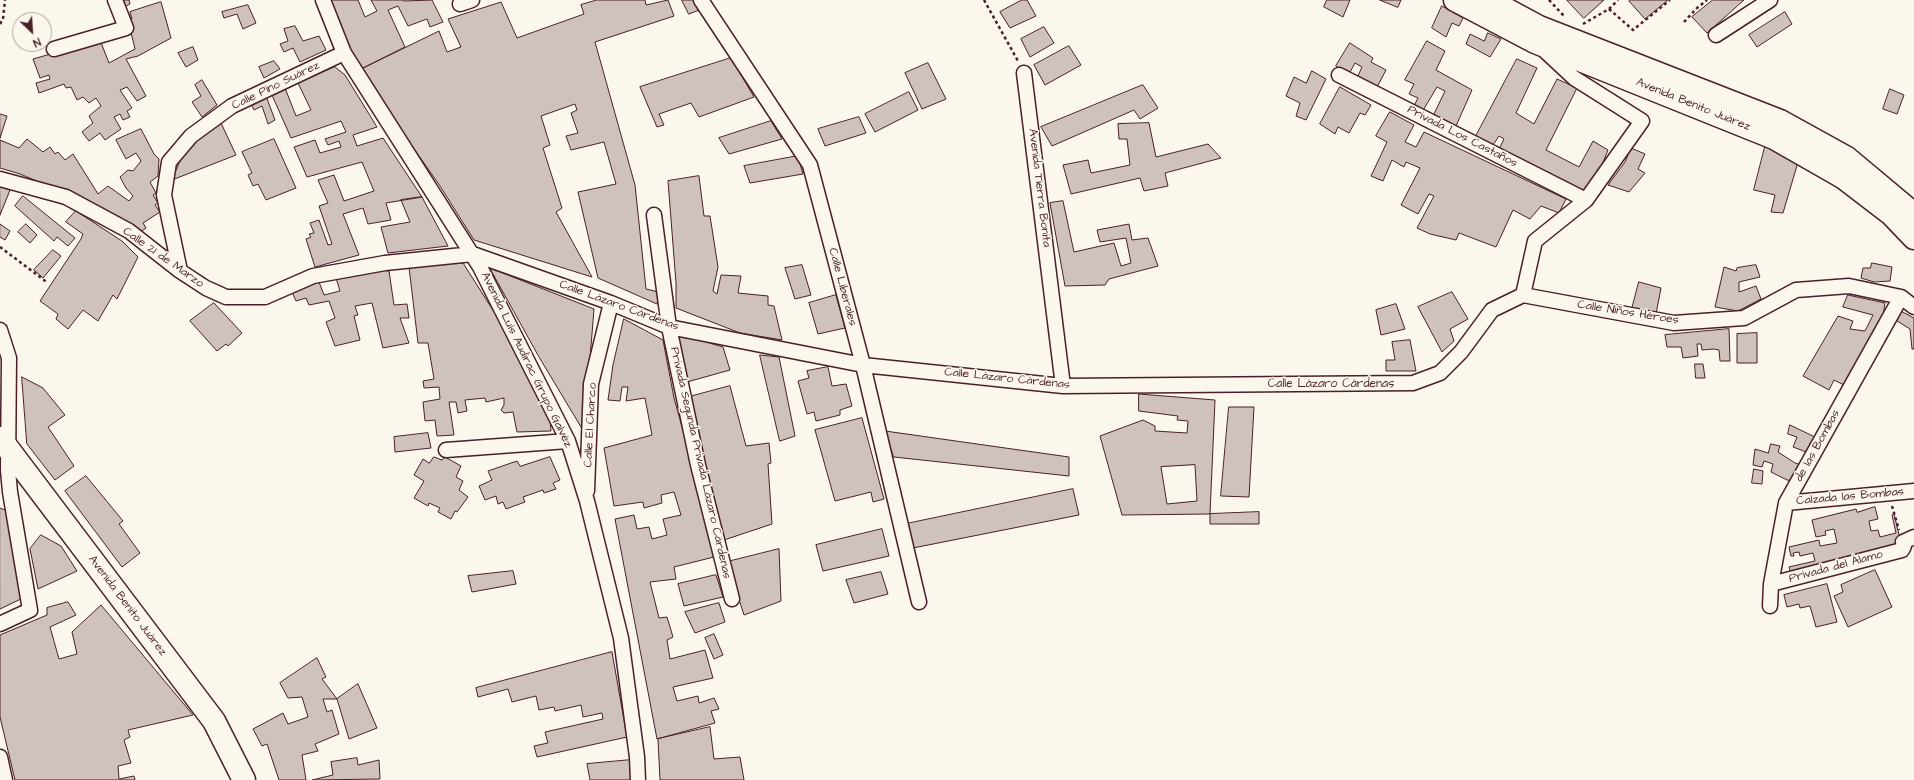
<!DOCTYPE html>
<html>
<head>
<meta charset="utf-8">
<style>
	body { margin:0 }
	#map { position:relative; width:1914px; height:780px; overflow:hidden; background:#fbf7ec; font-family:"Architects Daughter",sans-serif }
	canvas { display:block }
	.north { position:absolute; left:12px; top:12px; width:40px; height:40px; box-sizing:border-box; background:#fbf7ec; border:1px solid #b4a19f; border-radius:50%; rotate:155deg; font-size:11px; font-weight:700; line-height:16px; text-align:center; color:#4a1f2b }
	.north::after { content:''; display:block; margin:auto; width:14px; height:18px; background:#4a1f2b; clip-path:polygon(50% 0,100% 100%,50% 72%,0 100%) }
</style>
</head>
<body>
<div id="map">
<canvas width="1914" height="780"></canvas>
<div class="north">N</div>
</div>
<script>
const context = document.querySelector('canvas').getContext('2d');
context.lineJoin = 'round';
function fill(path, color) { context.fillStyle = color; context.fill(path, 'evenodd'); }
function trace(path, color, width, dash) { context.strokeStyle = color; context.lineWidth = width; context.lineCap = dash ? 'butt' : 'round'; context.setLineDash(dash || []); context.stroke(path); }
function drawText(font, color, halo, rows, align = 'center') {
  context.font = font + ' "Architects Daughter",sans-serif'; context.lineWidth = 3; context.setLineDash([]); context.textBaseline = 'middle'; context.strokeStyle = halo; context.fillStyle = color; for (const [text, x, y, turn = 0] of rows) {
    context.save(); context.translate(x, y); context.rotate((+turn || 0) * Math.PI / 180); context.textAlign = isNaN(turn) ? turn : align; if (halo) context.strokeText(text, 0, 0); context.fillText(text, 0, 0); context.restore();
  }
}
const building = new Path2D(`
	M124,0H129L130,4L126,6Z
	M326,0H358L365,17L377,11L371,0H404V1L432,0L443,22L430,27L427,19L408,26L398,6L388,10L405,47L359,70Z
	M597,0H645L646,5L668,0L674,16L595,42L635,185L646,289L659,292L657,304L598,278L578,192L616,184L604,142L571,150L566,136L578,133L571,113L577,110L575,104L541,116L550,145L543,148L562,208L556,212L592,277L474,240L440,186L359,70L439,31L447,52L461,47L448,19L501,2L517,38L584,14L581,5Z
	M682,0H694L699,10L689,14Z
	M1022,0H1027L1036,16L1010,28L1000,12Z
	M1327,0H1350L1343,17L1324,7Z
	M1380,0H1401L1398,7Z
	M1567,0H1604L1584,18Z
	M1630,0H1668L1645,19L1629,1Z
	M1713,0H1744L1707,33L1692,17Z
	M161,2L171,38L138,56L126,59L146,96L137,101L127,87L120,90L132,108L127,111L130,117L123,120L120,114L114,117L121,129L105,140L100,133L89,141L82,132L93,123L89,116L101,106L96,98L89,103L83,97L77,100L71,87L66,88L64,84L39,93L36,83L50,79L49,75L40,78L33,59L100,40L109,63L135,49L128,20L132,19L130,12Z
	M248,5L256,23L243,29L237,14L224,18L222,12Z
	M1442,6L1463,18L1459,26L1452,23L1446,37L1432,28Z
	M1785,12L1792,24L1757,47L1749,35Z
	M295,26L303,41L319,36L326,50L300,62L293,48L284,52L280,44L288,41L284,29Z
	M1044,27L1054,43L1030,57L1021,39Z
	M1488,33L1501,39L1490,57L1466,44L1470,34L1484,41Z
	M1427,41L1445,51L1436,70L1472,90L1456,126L1433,116L1445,91L1437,87L1422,112L1413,108L1418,98L1409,94L1414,84L1405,80Z
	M1350,43L1373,58L1371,62L1386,70L1376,89L1356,80L1362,67L1355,63L1349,74L1336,66Z
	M1069,46L1081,65L1045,85L1034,65Z
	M193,47L198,60L186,67L178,53Z
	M731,58L754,97L699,117L691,103L659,114L664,125L657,127L640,87Z
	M1517,59L1537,68L1516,113L1534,124L1557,79L1577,88L1546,150L1579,167L1593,141L1608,150L1595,182L1582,192L1498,151L1504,139L1499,136L1491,148L1475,138Z
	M274,61L280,69L264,78L259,67Z
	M928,63L946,99L922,109L905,73Z
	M335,67L345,75L377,127L353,135L357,146L383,138L422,197L386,203L391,220L368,224L363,208L343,214L359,255L315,267L306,239L311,237L309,234L314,233L310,223L319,220L328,245L332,244L319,206L328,203L318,180L334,175L344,201L374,191L362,162L307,177L294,147L315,140L320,153L341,147L339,141L328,145L325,139L346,132L341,121L291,138L272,95L285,88L296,116L311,110L298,83Z
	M1312,71L1326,79L1306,120L1296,116L1300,103L1286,96L1294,77L1306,83Z
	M202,80L217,105L202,117L192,102L201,96L195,85Z
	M1143,85L1158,108L1140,119L1134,110L1052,146L1041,127Z
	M1340,87L1371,105L1365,115L1360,113L1349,133L1338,127L1335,134L1320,124Z
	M1890,89L1904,95L1897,114L1883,109Z
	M909,92L918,110L875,132L865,114Z
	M266,96L275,120L268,124L262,106L254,110L251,104Z
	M1390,112L1414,125L1405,142L1416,147L1424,132L1566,199L1559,213L1541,206L1530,219L1513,210L1496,247L1459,233L1456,240L1430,234L1417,228L1434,196L1429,194L1418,214L1401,205L1420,168L1406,162L1404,167L1392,160L1383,181L1371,176L1387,142L1376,136Z
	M0,114L7,116L0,138Z
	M859,117L866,133L825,146L818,129Z
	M771,121L782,139L729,154L719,138Z
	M221,123L236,155L172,180L179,163L190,146Z
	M1149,123L1156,157L1208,144L1221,158L1165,173L1168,186L1144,191L1140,178L1071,194L1063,165L1088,160L1091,173L1130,165L1127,139H1119L1118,124Z
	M141,129L154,154L159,159L158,176L150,182L156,193L153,195L158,203L155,205L160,212L143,223L146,228L135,236L56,189L20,174L0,168V140L19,148L27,139L43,152L50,147L55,154L58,152L65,160L73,154L98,194L108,186L129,201L133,196L126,188L120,177L128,170L133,171L141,161L136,153L126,159L116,140Z
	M274,139L296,188L266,200L258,184L253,186L248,175L252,173L242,152Z
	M1766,143L1798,162L1783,213L1771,212L1775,195L1754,190Z
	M1631,148L1645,154L1638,169L1645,173L1629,192L1608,185L1625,162Z
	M798,156L803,174L750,183L744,166Z
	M699,176L704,216H710L718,267L713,291L717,294L721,275L741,276L738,293L768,296V305L774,306L782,340L740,333L676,308V283L668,181Z
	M0,187L10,190L0,215Z
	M23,196L75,238L68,246L57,237L54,241L15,206Z
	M422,197L448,246L388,253L381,227L410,222L401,200Z
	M1063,201L1074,252L1114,243L1121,266L1131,263L1126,238L1100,242L1097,230L1129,224L1132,240L1148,238L1158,266L1109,279L1105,285L1065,286L1050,203Z
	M76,211L122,241L138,257L117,299L113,295L98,321L83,310L68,329L56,319L58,314L40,301L81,239L83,234L66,222Z
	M0,224L10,231L5,240L0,237Z
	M26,224L37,235L30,243L18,232Z
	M53,250L61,256L43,278L34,270Z
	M463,263L505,329L549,410L551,431L517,432L513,412L504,413L501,410L504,405V398L486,402L485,398L465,400L467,411L458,413L456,402H449L454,435L437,436L435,420L425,421L423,402L440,399L439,387L424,388L423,381L434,379L428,343H418L409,267Z
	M1872,263L1892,267L1890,281L1874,282L1861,278L1863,268H1870Z
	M802,265L811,295L795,299L785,268Z
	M1756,265L1760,277L1739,282V292L1756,286L1761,299L1738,311L1715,307L1724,267L1736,271L1737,268Z
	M490,268L594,309L584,432L539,357Z
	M374,269L389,271L394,305L407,304L409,318H400L409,343L383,348L372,303L355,306L358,315L354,316L360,340L335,346L326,322L335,318L329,301L309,305L306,298L296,301L292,292L319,282L324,295L340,291L336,278Z
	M1639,282L1661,288L1656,314L1632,309Z
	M1452,292L1468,319L1450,329L1454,341L1442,352L1418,307Z
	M836,295L845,328L818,334L809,303Z
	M1848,295L1885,303L1883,316L1848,387L1834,380L1829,390L1803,376L1838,316L1853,321L1850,329L1865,331L1873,315L1843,307Z
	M214,303L242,333L228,346L226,344L217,351L190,321Z
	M1396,304L1405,329L1381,335L1376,310Z
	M1897,309L1914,318V349H1912L1910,329L1894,319Z
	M624,319L663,340L674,398L718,556L674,567L676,579L650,582L659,618L667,617L673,637L667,640L670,659L705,650L713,678L673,687L677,701L698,696L699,703L714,698L719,709L711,711L715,723L657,739L615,519L634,515L637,529L649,527L652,539L667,535L663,519L681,515L674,492L661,495L662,503L644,508L643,502L614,506L604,448L652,435L645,398L626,401L628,387H622L620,401L608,400L613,365Z
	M1729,329L1730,361H1720L1719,350L1714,349L1702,350L1701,344H1697L1698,356L1683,358L1681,347H1667L1665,335Z
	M676,333L723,347L730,370L687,382Z
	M1757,333V363H1737V334Z
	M1410,340L1416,371H1386V360H1395L1392,342Z
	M760,355L779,357L795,436L780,441Z
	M1695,364H1703L1705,378H1696Z
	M828,367L832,386L846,384L852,406L840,410V415L816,421L814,412L807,414L798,381L809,378L807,371Z
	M22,377L43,388L65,415L48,427L74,466L55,480L27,444Z
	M730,386L746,446L769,443L771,463L768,464L772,524L724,540L689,397Z
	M1139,394L1215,400L1210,514L1122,515L1100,436L1143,420L1155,426V431L1187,433L1188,421L1177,420L1178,416L1139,411ZM1195,465L1197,501L1167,504L1161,467Z
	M1229,407H1254L1249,497L1221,496Z
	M862,418L884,499L873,502L871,492L835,501L815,430Z
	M1790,425L1817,438L1809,453L1793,447L1797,437L1788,434Z
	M885,431L1069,457V476L894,457Z
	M428,433L431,448L395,452L394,437Z
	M1771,444L1780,446L1778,452L1795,463L1802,465L1794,481L1787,480L1771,472L1773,464L1764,461L1762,467L1753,465L1755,449L1768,453Z
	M434,457L442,460L445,457L461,466L456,477L463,481L459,490L468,497L457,512L455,511L451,519L438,512L440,508L429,503L428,506L414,498L424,481L414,475L423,459L429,463Z
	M550,457L560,480L553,483L556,489L544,493L543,490L523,497L525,502L506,509L503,502L498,504L496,496L485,500L479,486L492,480L488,471L517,461L520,466Z
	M1754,469L1763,471L1762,484L1752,483Z
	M86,476L123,521L119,524L140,553L122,567L65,491Z
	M1073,489L1079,515L913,548L906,524Z
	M1875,507L1878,519L1869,521L1871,531L1878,530L1880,537L1896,533L1892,515L1894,514L1902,547L1791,574L1789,567L1815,561L1813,553L1800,556L1799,552L1793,553L1794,556H1791L1789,547L1819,540L1820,546L1837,543L1834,529L1825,531L1826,535L1816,537L1812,520L1856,509L1857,512Z
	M0,508L7,511L25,597L0,609Z
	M1259,512V524H1210V514Z
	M882,529L889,556L823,571L816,545Z
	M41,535L61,546L77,571L38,589L30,549Z
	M779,549L781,601L744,615L727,562Z
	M1875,570L1892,607L1848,627L1834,596L1843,592L1841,585Z
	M513,571L516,584L472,592L468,576Z
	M881,572L888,594L854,603L846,580Z
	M716,575L723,597L684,606L678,584Z
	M1827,584L1837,622L1816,627L1810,606L1800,608L1799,604L1787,607L1784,595Z
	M68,602L76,615L50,627L59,659L77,654L72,632L101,605L193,715L128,730L130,737L124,740L131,763L118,766L119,779L134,776L135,780H15L0,717V635L47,615V608Z
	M719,603L725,622L695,633L685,612Z
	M714,634L723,655L714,659L705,638Z
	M612,652L627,737L537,757L534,746L548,743L545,732L603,719L602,713L583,717L581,705L555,711L554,707L539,710L536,696L512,702L508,689L478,697L476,688Z
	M317,658L326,677L322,679L337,699H323L327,712L332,710L339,734L315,744L318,751L302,755L306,780H279L267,744L262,746L253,729L283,713L288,724L308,717L302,697L288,698L280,683Z
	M358,684L377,728L349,739L337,699Z
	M710,727L714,759L740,757L744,780H660L658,739Z
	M357,758L358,765L379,760L380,779L312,780L333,775L331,762Z
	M631,760L635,780H590L587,764Z`);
const path = new Path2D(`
	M984,0L1018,61
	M1549,0L1565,17
	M1609,9L1633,30L1670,0
	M1684,22L1697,8L1707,0
	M0,24L3,19L5,0
	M1583,24L1609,9L1618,0
	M0,247L48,283
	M1892,506L1899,530`);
const minor = new Path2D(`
	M323,0L344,53L480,267L568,441L587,501L621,638L637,757L638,780
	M701,0L810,165L863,365L919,602
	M460,4L472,0
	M1716,35L1770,0
	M54,49L126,28L115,0
	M1024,73L1063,386
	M1339,75L1586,200
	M0,179L66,197L129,231L180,271L206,288L226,297H265L313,276L385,263L473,254L611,303L669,327L863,365L1063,386L1413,383L1440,373L1461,352L1492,310L1523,295
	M654,215L669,327L698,465L732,599
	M180,271L164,195L169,162L191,136L232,106L344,53
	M1523,295L1674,323L1744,318L1796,290L1849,286L1901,297L1914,307
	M1523,295L1535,241L1586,200L1642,121L1574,78L1545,51
	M0,330L9,358L8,470L10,492L30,610L0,624
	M446,450L568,441
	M587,491L591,384L611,303
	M1786,503L1914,491
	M1771,584L1902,550L1904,546L1903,542L1914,537
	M1770,606L1771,584L1786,503L1901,297
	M0,757L5,780`);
const primary = new Path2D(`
	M1455,0L1535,42L1774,138L1844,178L1891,214L1914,238
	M1489,0L1539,27L1780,121L1847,158L1914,214
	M0,438L214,721L244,780`);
const streetNames = [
	["Calle Pino Suárez",276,86,-26],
	["Avenida Benito Juárez",1693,105,22],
	["Privada Los Castaños",1462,137,27],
	["Avenida Tierra Bonita",1039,188,83],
	["Calle 21 de Marzo",163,258,35],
	["Calle Liberales",842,287,75],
	["Calle Lázaro Cárdenas",619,306,20],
	["Calle Niños Héroes",1628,313,9],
	["Avenida Luís Audirac Grupo Galvéz",526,360,64],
	["Calle Lázaro Cárdenas",1007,379,6],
	["Calle Lázaro Cárdenas",1331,384],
	["Calle El Charco",591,425,-87],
	["de las Bombas",1818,446,-61],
	["Privada Segunda Privada Lázaro Cárdenas",700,463,77],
	["Calzada las Bombas",1850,497,-5],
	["Privada del Álamo",1836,567,-15],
	["Avenida Benito Juárez",127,606,53]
];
fill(building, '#cfc2bc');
trace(building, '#4a1f2b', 1);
trace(minor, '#4a1f2b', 17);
trace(primary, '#4a1f2b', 25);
trace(path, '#4a1f2b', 2.5, [3, 3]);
trace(minor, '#fbf7ec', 14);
trace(primary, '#fbf7ec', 22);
drawText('12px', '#4a1f2b', '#fbf7ec', streetNames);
</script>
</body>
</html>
